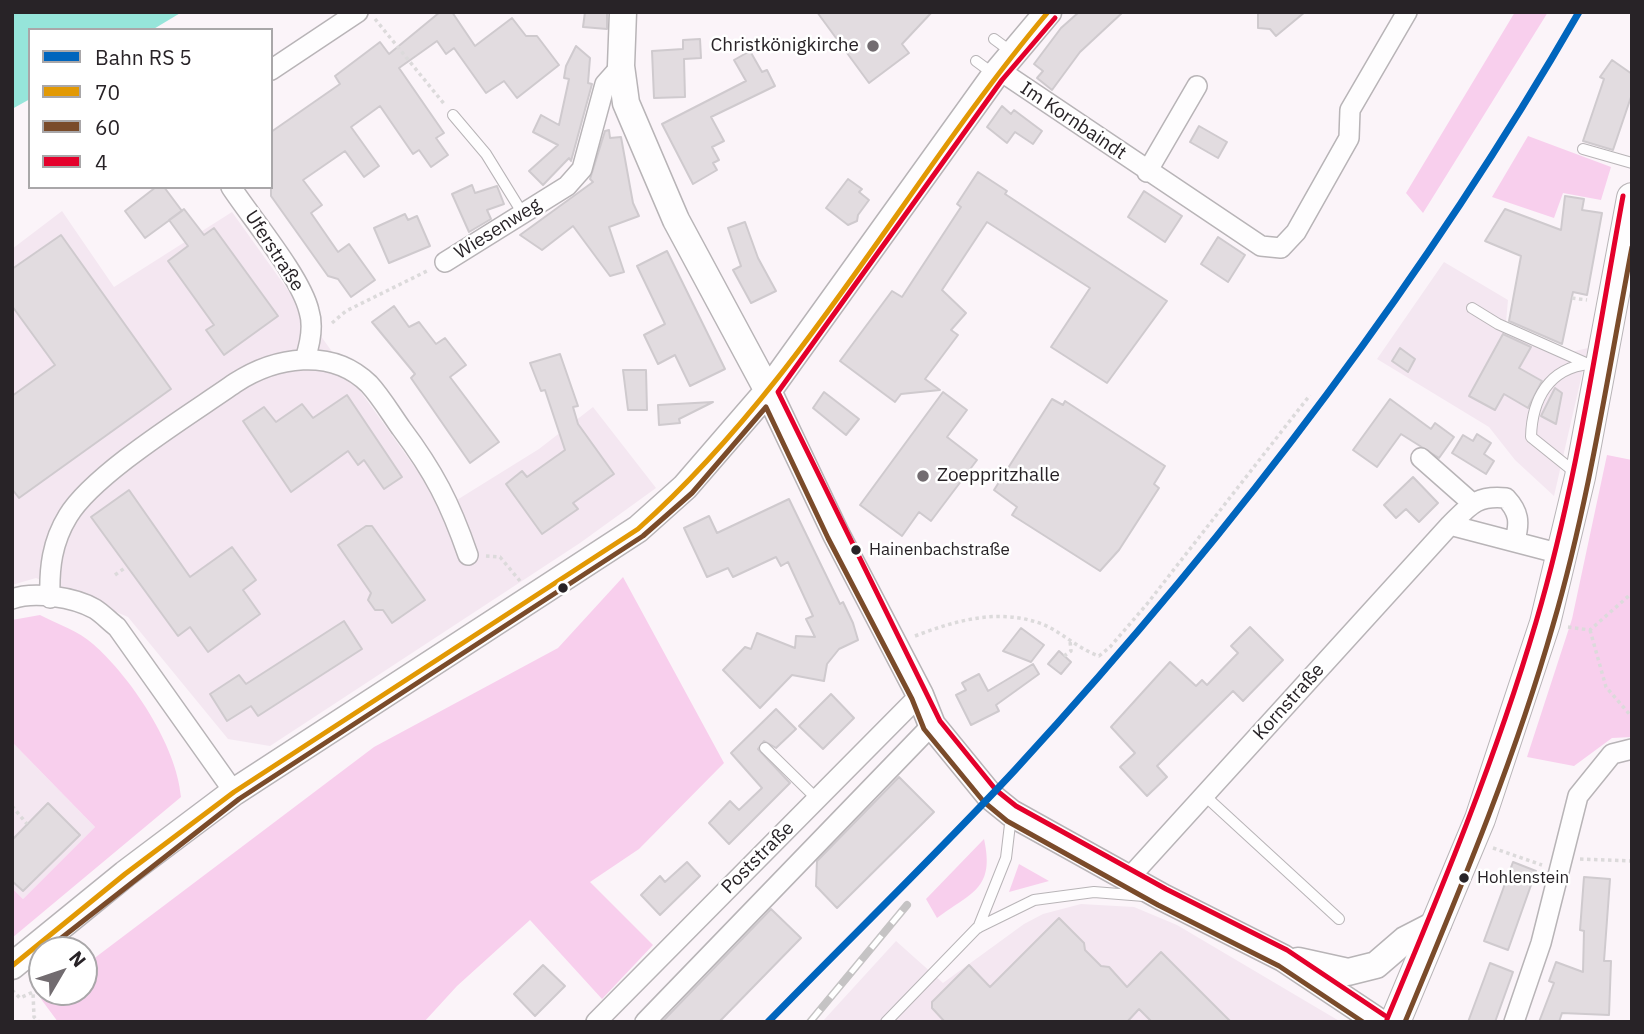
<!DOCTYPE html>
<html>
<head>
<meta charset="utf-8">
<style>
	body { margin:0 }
	#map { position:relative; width:1644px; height:1034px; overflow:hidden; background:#fbf4f9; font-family:"IBM Plex Sans",sans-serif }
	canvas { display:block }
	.frame { position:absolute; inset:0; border:14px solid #282327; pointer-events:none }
	.legend { position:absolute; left:28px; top:28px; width:245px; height:161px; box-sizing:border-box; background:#fff; border:2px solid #a9a7a9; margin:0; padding:9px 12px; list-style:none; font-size:21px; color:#282327 }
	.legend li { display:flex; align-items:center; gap:14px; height:35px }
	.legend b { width:35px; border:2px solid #a9a7a9 }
	.north { position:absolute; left:28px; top:936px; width:70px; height:70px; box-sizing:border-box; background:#fff; border:2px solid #a9a7a9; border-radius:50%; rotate:51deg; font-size:19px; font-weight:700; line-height:28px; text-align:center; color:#282327 }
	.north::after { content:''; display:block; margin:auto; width:24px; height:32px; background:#726c70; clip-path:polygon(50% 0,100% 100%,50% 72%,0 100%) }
</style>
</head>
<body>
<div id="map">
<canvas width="1644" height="1034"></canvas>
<div class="frame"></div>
<ul class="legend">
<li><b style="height:9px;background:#0065bd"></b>Bahn RS 5</li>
<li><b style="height:9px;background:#e29904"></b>70</li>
<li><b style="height:9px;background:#7a4b2a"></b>60</li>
<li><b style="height:9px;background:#e4002b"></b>4</li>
</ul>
<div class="north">N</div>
</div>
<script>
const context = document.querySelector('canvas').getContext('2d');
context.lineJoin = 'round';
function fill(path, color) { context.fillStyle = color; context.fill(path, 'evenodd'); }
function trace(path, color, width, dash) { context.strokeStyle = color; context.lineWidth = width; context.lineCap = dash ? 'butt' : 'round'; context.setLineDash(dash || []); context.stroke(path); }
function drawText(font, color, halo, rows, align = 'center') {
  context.font = font + ' "IBM Plex Sans",sans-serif'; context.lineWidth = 5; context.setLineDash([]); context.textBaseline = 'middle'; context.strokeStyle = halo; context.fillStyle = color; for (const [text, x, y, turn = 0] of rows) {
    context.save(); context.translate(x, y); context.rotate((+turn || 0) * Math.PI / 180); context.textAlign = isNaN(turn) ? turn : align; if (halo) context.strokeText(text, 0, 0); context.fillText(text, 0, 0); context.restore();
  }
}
const built = new Path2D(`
	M62,211L114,287L232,212L444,508L539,449L593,407L656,488L580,543L270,746L228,739L128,617L36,578L12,585V249Z
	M1444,262L1508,300L1506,322L1571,352L1588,348L1554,496L1515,460L1489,427L1377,359Z
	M12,742L95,827L23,899L12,888Z
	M1081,904L1134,907L1177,925L1341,1022H822L896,941L943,983L1024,924L1043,914Z`);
const green = new Path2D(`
	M1515,12H1548L1423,213L1406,193Z
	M1528,136L1611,167L1601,200L1563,193L1554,218L1492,197Z
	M1607,455L1632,460V737L1612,738L1574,766L1527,757L1572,619Z
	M623,577L724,763L639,849L590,882L653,945L602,999L530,920L457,986L424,1022H58L41,999L50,992H84V966L374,747L558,648Z
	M40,615C57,624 79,631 93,644C131,677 177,746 181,797L12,938V888L23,899L95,827L12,742V620Z
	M984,839C995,889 972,892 937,918L926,899Z
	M1019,864L1049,881L1009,892Z`);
const water = new Path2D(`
	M12,12H182L152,30H30V99L12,109Z`);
const building = new Path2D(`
	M440,12H452L475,46L512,18L526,36H537L559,65L517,98L504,81L486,93L454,48L446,54L437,41L399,68L444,133L436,138L448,155L431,167L419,150L413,154L380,106L351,127L379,166L364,177L345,151L303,180L322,205L311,213L338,252L349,244L375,280L351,297L338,279L328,276L271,196V132L340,84L335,76L380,42L389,54Z
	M585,12H607V29L583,27Z
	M817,12H932L902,44L909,53L869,83Z
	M1079,12H1123L1080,52L1052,90L1037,78L1043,71L1034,64L1061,28Z
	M1258,12H1305L1276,36L1270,29L1258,28Z
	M700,39L701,58L684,59L685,97L654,98L652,51L683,49V40Z
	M576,46L590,58L588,83L592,84L571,161L569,158L543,185L529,171L558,145L533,132L541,115L559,125L569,79L564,78L566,66Z
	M750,51L762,72L767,70L775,86L711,117L724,141L712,147L719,160L713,163L717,170L693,184L662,124L746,81L734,60Z
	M1612,60L1632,74V94L1613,150L1583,141L1604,79L1600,77Z
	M1002,106L1011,114L1014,110L1042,131L1033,144L1015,132L1007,143L987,127Z
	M1199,126L1227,142L1218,158L1190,142Z
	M609,130L610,138L621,137L633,203L639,216L609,227L624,272L610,276L573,226L542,250L520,235L593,182L590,179L605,131Z
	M978,172L1007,191L1005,194L1167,301L1107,383L1051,347L1090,288L987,222L942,290L966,313L951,330L958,335L925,379L940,390L901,394L895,402L840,361L892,291L902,297L961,207L957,204Z
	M848,179L862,189L859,192L869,200L858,215L857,221L848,225L826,208Z
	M472,185L475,193L497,186L504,204L487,210L491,219L469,232L452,194Z
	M156,187H164L182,211L145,238L125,211Z
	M1144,191L1182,216L1165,242L1128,217Z
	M1565,196L1584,199L1582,210L1602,213L1587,295L1573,292L1562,344L1509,321L1521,256L1485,241L1505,209L1561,230Z
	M184,209L204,235L214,228L278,316L224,355L206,330L214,325L168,261L188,246L169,220Z
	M405,214L408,220L417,216L430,246L389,263L374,228Z
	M745,222L758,258L776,291L751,303L733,270L741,266L728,228Z
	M61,235L171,389L19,498L12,489V396L55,365L12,306V269Z
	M1218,237L1245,255L1228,282L1201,264Z
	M667,251L725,369L690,386L675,355L658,364L644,335L665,324L637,266Z
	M394,306L409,327L419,322L436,344L445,338L466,365L450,377L499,442L470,463L411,378L415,374L372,322Z
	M1503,334L1531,347L1519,368L1542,381L1528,408L1504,394L1495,410L1469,396Z
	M1400,348L1415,359L1408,372L1392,361Z
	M560,354L578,406L573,407L578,424L614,474L573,503L578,509L542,534L506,484L522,471L527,477L565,450L545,390L541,391L530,363Z
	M623,370H646L647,410H628Z
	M1555,388L1562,393L1556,424L1541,416Z
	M824,392L859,419L846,435L813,408Z
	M943,392L967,410L947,437L977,460L931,521L919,512L902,536L860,505Z
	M347,395L402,477L384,489L364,460L358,465L348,451L291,492L243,421L264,407L276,422L302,404L313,418Z
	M1052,399L1063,405L1065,401L1165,466L1154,484L1159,488L1119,550L1100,571L1012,515L1017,507L994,490Z
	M1390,399L1431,429L1435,423L1454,437L1439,458L1401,434L1377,467L1353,450Z
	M713,402L679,419L680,423L659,425L658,405Z
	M1477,434L1491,443L1484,454L1494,461L1486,474L1452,453L1463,435L1473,441Z
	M1413,477L1438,503L1419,522L1406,509L1396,518L1384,505Z
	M129,490L190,577L232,547L256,580L243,590L260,614L208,652L190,627L178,636L91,517Z
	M789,499L840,604L843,602L853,623L858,640L839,649L827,664L824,681L792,675L760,708L723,670L745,647L751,649L757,633L795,648L796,636L815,637L806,619L813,616L788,562L781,566L776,557L733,577L728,568L707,577L684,528L709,516L717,533Z
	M366,526H372L425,600L392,623L383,610H375L368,600L371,593L338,545Z
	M344,621L362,649L258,716L251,706L227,721L210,694L239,675L246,684Z
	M1250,627L1283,660L1243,701L1233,691L1157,766L1167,777L1147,796L1120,767L1135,753L1111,727L1170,662L1196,686L1202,680L1207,685L1238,653L1231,646Z
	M1021,628L1044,645L1031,662L1003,651Z
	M1059,651L1071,662L1061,674L1048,664Z
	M1033,664L1039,674L996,705L999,711L971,725L956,695L966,690L962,683L979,674L988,691Z
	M831,694L854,718L823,749L799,726Z
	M776,709L796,729L776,748L764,741L758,749L790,783L729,844L709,823L730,801L739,810L762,788L731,753Z
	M899,777L934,812L837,908L816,886L817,861Z
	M48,803L80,835L23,891L12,881V840Z
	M687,862L700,876L660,915L641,895L660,876L665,882Z
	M1513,862L1536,871L1508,950L1484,941Z
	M1584,877L1610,879L1604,961H1611L1609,1015L1562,1013L1559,1022H1539L1554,983L1549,981L1556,962L1583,972L1584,931L1580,930Z
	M771,909L801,938L719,1022H662Z
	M1059,918L1084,943L1085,950L1101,966L1109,967L1127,987L1161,952L1231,1022H1152L1139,1009L1127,1022H945L932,1008V1002L969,965L990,987Z
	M1490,963L1513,972L1495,1022H1468Z
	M543,965L565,986L535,1016L514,994Z`);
const path = new Path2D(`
	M375,19L445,105
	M1572,298L1587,300
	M332,323L346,311L429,270
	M486,556L500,557L520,581
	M115,575L126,567
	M1568,627L1590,630L1632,593
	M1590,630L1606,687L1632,717
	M915,636C957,620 999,608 1042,624C1062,632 1078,649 1099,656L1110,647L1147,604L1310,395
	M1064,656L1071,651L1070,641
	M12,806L27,824
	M1493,848L1542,865
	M1580,859L1632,861
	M12,990L20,998L33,992L34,1017L39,1022`);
const lane = new Path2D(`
	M994,39L1013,53
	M976,61L995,75
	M453,115L486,154L523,214
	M1583,149L1632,163
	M1472,308L1498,324L1588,364
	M1577,474L1531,437C1532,399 1549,368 1589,364
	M765,748L816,798
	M1204,795L1339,919
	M978,928L1006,858L1011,816
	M886,1022L977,928L1034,900L1094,892L1144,896`);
const street = new Path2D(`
	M271,70L358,12
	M999,70L1261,246L1281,248L1296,232L1349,138L1350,110L1407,12
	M1147,172L1197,86
	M231,187C252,219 301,277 309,311C314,327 310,344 305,359
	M445,262L567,186L582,169L605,84L621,66
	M1421,458L1472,503
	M1450,525C1470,505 1477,495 1506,498C1519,512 1520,522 1515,540
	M50,598C49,568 52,542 68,516C94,473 191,414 235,383C275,357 331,347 369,384C381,397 391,414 401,428C434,472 450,503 468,555
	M12,599C34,591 74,597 95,609C103,614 110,622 117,627L234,792
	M1129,878L1450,525L1561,554
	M596,1022L920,695
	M645,1022L932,725
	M1514,1022L1541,943L1578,796L1612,754L1632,749`);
const secondary = new Path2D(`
	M623,12L621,66L626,103L676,220L768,391L836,534L920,695L932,725L990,796L1011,813L1162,897L1283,958L1379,1022
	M1298,961L1348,972L1376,965L1405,940L1438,923
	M12,966L125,874L234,792L638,529L685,487L768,391L995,75L1048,12`);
const primary = new Path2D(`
	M1395,1022L1480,819L1545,623L1580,477L1632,198`);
const rail = new Path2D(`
	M810,1022L907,905`);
const bus1 = new Path2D(`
	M12,966L125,874L234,792L638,529C803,382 907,180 1048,12`);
const bus2 = new Path2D(`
	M46,950L239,799L643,536L692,493L766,407L828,538L912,699L924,729L984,802L1007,821L1158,905L1279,966L1363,1022
	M1405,1022C1459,892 1514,762 1553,625C1589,502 1608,373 1632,247`);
const bus3 = new Path2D(`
	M1055,18L1002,80L778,392L940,721L996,790L1016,806L1166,889L1287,950L1384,1015
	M1387,1019C1442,888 1496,758 1536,622C1577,484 1597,338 1623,196`);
const rail1 = new Path2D(`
	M768,1022C850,938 935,856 1015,770C1228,538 1421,286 1579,12`);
const markers = [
	[873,46,7,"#726c70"],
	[923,476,7,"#726c70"],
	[856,550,6,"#282327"],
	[563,588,6,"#282327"],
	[1464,878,6,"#282327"]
];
const busNames = [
	["Hainenbachstraße",869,550],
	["Hohlenstein",1477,878]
];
const poiNames = [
	["Christkönigkirche",859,46],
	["Zoeppritzhalle",937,476,"left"]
];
const streetNames = [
	["Im Kornbaindt",1073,121,34],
	["Wiesenweg",498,229,-32],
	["Uferstraße",274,251,57],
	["Kornstraße",1289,702,-48],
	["Poststraße",758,858,-45]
];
fill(built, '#f4e7f1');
fill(green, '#f8cfed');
fill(water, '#96e5da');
fill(building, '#e2dce0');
trace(building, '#cfcace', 2);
trace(lane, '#b8b4b7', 12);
trace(street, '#b8b4b7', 22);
trace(secondary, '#b8b4b7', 29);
trace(primary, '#b8b4b7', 32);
trace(path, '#dcdadb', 3.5, [3.5, 3.5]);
trace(lane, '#fefdfe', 10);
trace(street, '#fefdfe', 19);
trace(secondary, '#fefdfe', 26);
trace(primary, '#fefdfe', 30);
trace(rail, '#c5c3c4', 8);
trace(rail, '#fff', 5, [16]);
trace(bus1, '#e29904', 5);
trace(bus2, '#7a4b2a', 5);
trace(bus3, '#e4002b', 5);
trace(rail1, '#0065bd', 7);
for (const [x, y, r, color] of markers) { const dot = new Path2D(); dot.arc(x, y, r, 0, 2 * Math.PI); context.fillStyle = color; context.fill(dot); trace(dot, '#fff', 2.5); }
drawText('17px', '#282327', '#fff', busNames, 'left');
drawText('19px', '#282327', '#fff', poiNames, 'right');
drawText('19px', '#282327', '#fff', streetNames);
</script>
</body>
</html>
